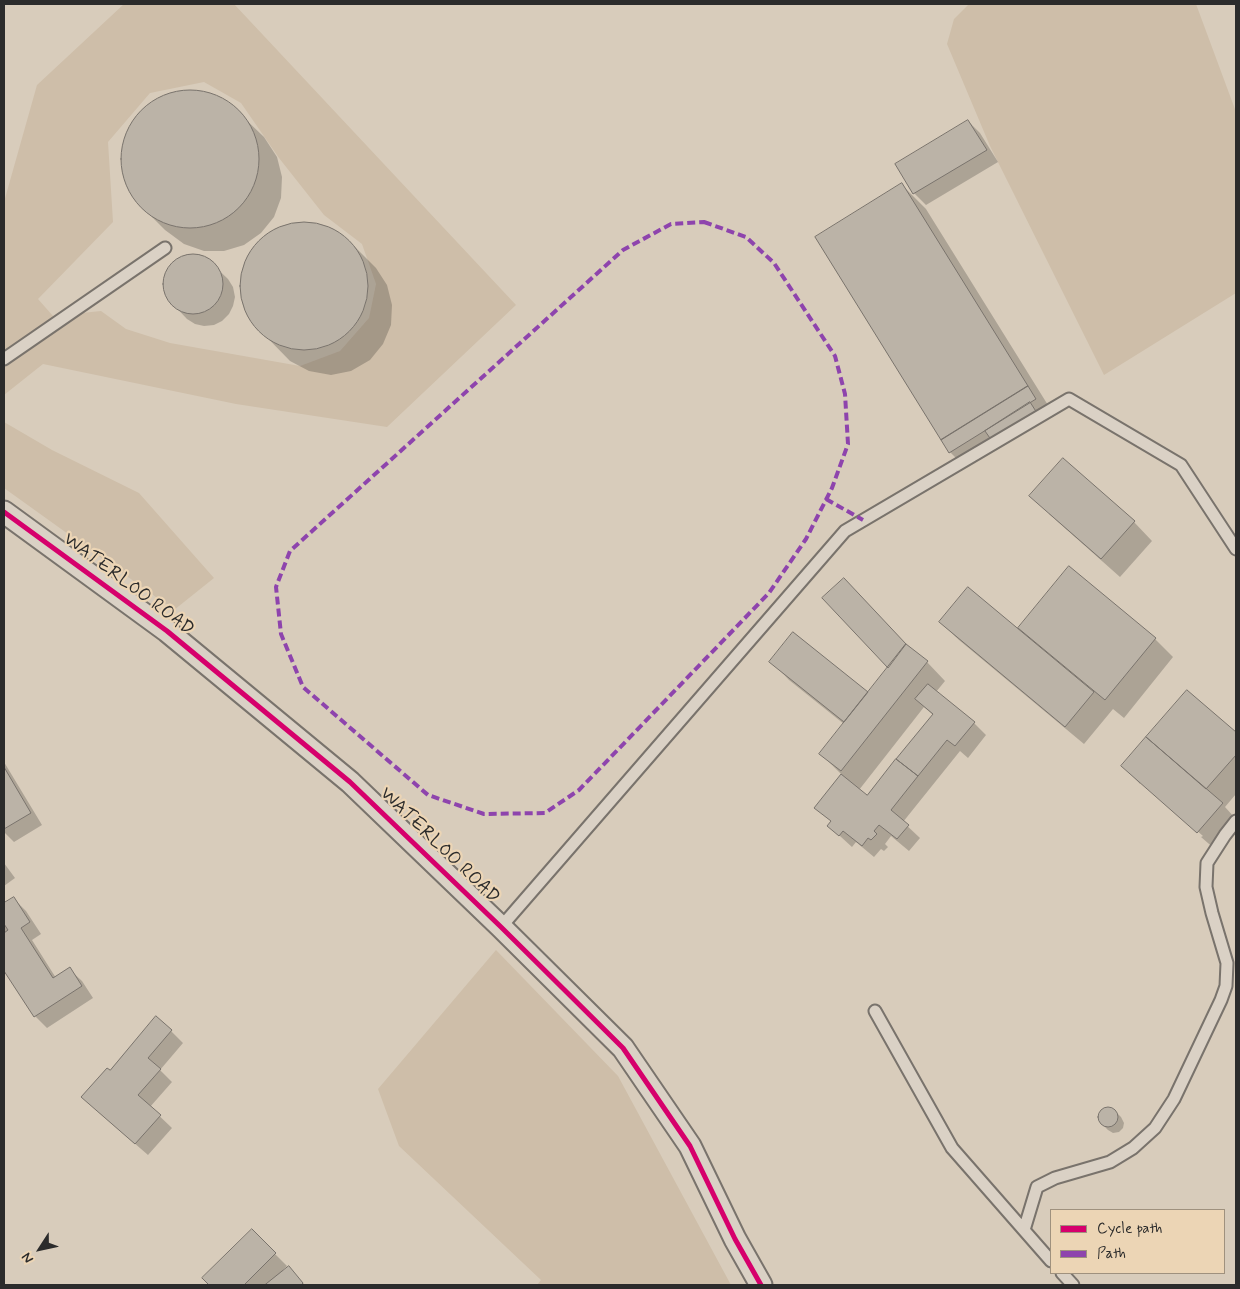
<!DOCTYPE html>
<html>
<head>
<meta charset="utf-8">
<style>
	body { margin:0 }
	#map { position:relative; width:1240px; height:1289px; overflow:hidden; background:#d8ccbb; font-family:Mynerve,sans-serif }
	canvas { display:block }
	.frame { position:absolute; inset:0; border:5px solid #2b2b2b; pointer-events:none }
	.legend { position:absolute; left:1050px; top:1209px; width:175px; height:65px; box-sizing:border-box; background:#ecd5b5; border:1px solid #9f917e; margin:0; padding:6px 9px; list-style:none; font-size:15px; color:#2b2b2b }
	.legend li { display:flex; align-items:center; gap:10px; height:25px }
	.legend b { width:25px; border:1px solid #9f917e }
	.north { position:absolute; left:15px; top:1224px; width:50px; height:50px; -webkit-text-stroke:4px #ecd5b5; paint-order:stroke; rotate:235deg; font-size:14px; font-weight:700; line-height:20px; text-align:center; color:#2b2b2b }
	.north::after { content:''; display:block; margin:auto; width:18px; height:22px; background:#2b2b2b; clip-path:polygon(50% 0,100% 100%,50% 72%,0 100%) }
</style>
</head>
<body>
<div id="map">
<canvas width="1240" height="1289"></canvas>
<div class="frame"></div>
<ul class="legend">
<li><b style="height:6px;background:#d6006c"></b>Cycle path</li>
<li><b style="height:6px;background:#8e44ad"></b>Path</li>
</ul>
<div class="north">N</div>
</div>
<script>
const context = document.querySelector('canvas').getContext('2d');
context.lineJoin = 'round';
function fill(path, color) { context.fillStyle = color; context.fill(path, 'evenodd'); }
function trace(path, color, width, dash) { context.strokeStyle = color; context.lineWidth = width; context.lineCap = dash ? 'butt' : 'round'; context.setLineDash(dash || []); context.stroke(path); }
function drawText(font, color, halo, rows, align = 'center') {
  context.font = font + ' Mynerve,sans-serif'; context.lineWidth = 4.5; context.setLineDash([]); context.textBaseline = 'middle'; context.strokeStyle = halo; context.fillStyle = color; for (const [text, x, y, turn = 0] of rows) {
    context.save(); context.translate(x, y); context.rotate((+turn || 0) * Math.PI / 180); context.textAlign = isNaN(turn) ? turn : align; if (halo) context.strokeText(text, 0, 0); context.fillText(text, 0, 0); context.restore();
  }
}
const green = new Path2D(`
	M124,4H234L516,305L387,427L236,404L43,364L4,395V202L37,85ZM204,82L241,103L279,158L324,215L362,244L376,284L369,318L340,351L300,366L170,343L126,329L101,311L53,316L38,299L113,222L108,142L150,93Z
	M969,4H1196L1236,112V293L1104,375L990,146L947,44L954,19Z
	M4,422L52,450L139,493L214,578L174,610L4,488Z
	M496,950L618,1076L731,1285H537L541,1280L399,1146L378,1089Z`);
const shadow = new Path2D(`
	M198,91L221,98L239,113L264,137L277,157L282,177L281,198L274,217L261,233L244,245L224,251H204L184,244L165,230L140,205L127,185L122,163L125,139L136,118L153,102L174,93Z
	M968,121L980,133L998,162L926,205L914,193Z
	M902,185L926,209L1051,410L962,464L950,452Z
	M295,223L315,224L335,231L351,243L376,268L387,285L392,305L391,325L383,344L370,360L351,371L331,375L309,371L290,361L251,321L243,301L241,280L247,259L259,242L276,229Z
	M190,256H199L208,260L228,279L233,287L235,297L233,306L229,314L222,321L214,325L204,326L195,324L187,319L168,299L165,290L164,280L167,271L173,263L181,258Z
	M1063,460L1134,522L1152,541L1120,577L1049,514Z
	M1069,568L1155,639L1173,657L1124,718L1113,709L1084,744L959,640L940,622L1018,630Z
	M793,633L869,694L908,648L927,662L945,681L936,692L974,723L986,735L968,758L960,751L903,822L920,838L909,851L891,836L885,844L888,847L884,851L881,849L874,857L856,842L852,847L829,826L832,822L816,807L842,775L821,754L844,724L789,680L771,661ZM924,707L933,715L868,796L859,790Z
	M1187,691L1236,734V794L1225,807L1236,819L1216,850L1201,837L1203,836L1140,781V784L1123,766Z
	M4,762L42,825L14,842L4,832Z
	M4,863L15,878L4,886Z
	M13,898L26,911L41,934L32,940L56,978L69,969L82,981L93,998L47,1028L35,1016L4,969V905Z
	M171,1031L183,1043L160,1070L172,1082L150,1107L172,1128L148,1155L95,1109L110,1072Z
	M1110,1108L1115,1111L1121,1117L1124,1123L1123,1128L1119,1132L1113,1133L1108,1130L1102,1124L1099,1119L1100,1113L1104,1109Z
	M252,1231L287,1266L283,1270L284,1271L289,1268L305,1285H211L204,1278Z`);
const building = new Path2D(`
	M121 159a69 69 0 1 1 138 0a69 69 0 1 1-138 0Z
	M968,120L987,150L913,194L895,164Z
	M902,183L1028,386L941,440L815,237Z
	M240 286a64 64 0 1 1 128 0a64 64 0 1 1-128 0Z
	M163 284a30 30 0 1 1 60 0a30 30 0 1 1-60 0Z
	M1028,386L1036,399L949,453L941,440Z
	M1030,402L1037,413L992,441L985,431Z
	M1063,458L1135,521L1101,559L1029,496Z
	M1069,566L1156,638L1105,700L1018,628Z
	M844,578L906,644L888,668L822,598Z
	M968,587L1094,692L1065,727L939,622Z
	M793,632L868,692L844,722L769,662Z
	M906,644L928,661L841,771L819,754Z
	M928,684L975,722L955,746L947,740L918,776L896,759L933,714L915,699Z
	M1187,690L1236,732V755L1206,789L1146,737Z
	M1146,737L1223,803L1197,833L1121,766Z
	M896,759L918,776L891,810L909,825L897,839L879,825L874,831L877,834L871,840L868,838L862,846L843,831L839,836L827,826L831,821L814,808L841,774L867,795Z
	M4,767L31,813L4,829Z
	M14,897L30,922L21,928L53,978L70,967L82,986L34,1017L4,971V933L8,930L4,924V903Z
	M156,1016L172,1030L148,1058L161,1069L138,1095L161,1115L135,1144L81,1097L107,1068L110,1070Z
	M1098 1117a10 10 0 1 1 20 0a10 10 0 1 1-20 0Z
	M252,1229L276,1253L244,1285H209L202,1278Z
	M289,1266L303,1283L301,1285H265Z`);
const service = new Path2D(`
	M4,359L165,248
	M501,927L845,531L1069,399L1181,465L1236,549
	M875,1011L952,1148L1051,1261
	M1024,1230L1037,1187L1055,1178L1110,1162L1133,1148L1155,1128L1174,1099L1221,1000L1226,986L1227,963L1212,913L1206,887L1207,863L1225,835L1236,821
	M1062,1273L1073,1285`);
const minor = new Path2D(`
	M4,512L167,631L350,782L501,927L623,1048L690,1146L735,1239L761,1285`);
const quiet = new Path2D(`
	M704,222L746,237L774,263L835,356L845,394L848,444L832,488L806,539L769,593L579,790L545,813L484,814L428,795L303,687L281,634L276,587L290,551L623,250L671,224Z
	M826,499L863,520`);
const cycleway = new Path2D(`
	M4,512L167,631L350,782L501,927L623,1048L690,1146L735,1239L761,1285`);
const streetNames = [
	["WATERLOO ROAD",128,585,37],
	["WATERLOO ROAD",439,846,44]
];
fill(green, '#cebea9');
fill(shadow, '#0003');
fill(building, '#bbb3a7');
trace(building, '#79736c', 1);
trace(service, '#79736c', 15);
trace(minor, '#79736c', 25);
trace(service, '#dad1c5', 11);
trace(minor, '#dad1c5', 21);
trace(quiet, '#8e44ad', 4, [8, 4]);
trace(cycleway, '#d6006c', 5);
drawText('19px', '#2b2b2b', '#ecd5b5', streetNames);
</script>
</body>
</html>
